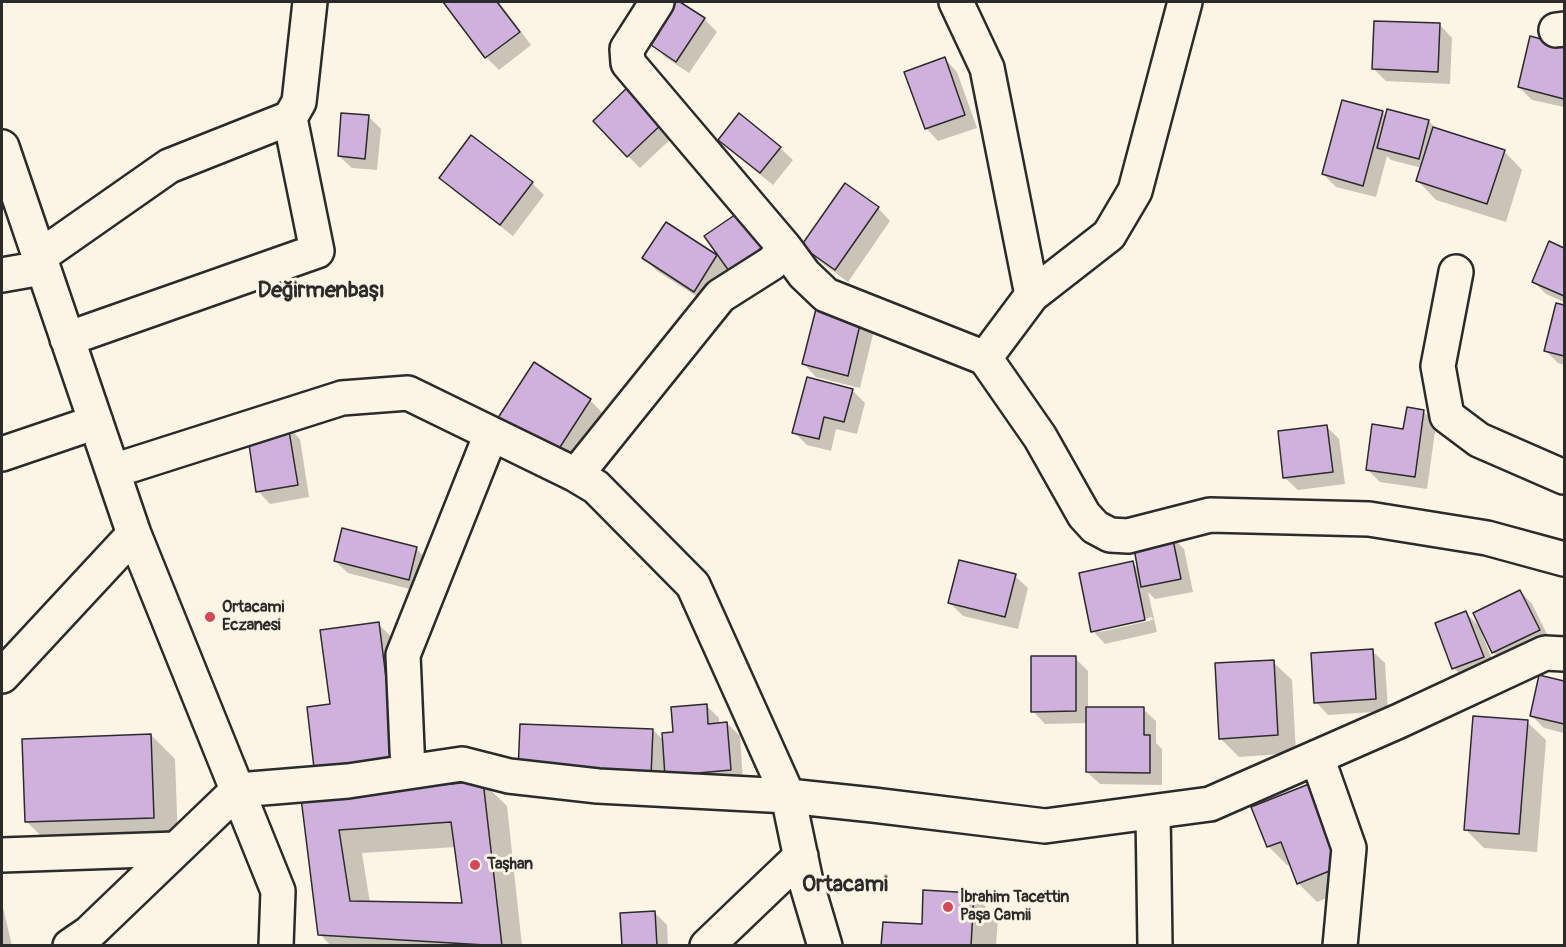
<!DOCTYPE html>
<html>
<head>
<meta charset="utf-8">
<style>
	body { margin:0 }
	#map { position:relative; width:1566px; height:947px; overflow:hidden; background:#fcf5e5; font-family:Pangolin,sans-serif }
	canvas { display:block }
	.frame { position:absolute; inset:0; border:3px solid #2b2b2b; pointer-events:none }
</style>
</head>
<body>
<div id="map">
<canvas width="1566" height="947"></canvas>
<div class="frame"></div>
</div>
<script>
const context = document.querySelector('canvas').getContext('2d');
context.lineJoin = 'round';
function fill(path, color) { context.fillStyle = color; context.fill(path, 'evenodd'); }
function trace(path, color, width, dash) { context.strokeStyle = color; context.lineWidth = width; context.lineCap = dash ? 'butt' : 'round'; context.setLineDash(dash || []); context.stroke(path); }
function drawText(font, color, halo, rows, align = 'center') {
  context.font = font + ' Pangolin,sans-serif'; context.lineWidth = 6; context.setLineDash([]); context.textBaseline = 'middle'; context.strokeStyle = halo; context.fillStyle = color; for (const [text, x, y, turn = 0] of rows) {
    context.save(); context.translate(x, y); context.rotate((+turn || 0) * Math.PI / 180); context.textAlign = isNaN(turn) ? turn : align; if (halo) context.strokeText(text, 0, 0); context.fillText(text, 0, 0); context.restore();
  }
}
const shadow = new Path2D(`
	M445,2H499L531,45L499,70L486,57Z
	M661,2H677L704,19L717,32L689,73L665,57L653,45L659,36L647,24Z
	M1440,25L1452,38L1450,84L1386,81L1374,69Z
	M1531,38L1564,46V107L1532,100L1519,87Z
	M945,59L957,72L977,128L938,141L926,128Z
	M632,86L677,133L640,168L628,156Z
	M1382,112L1387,117L1429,121L1437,130L1504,151L1522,170L1506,222L1436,200L1418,181L1422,168L1391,160L1387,156L1376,197L1336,187L1323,174Z
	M739,115L780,148L793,160L773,185L732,152L720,140Z
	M368,116L381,129L377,170L352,168L339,156Z
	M441,177L532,183L544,195L513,236L453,190Z
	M878,208L890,221L848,282L815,258L803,246Z
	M742,212L778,258L743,283L729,269L707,303L657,271L644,258L666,224L717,256L724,263Z
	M1550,243L1564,250V302L1546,294L1533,281Z
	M1557,304L1564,306V365L1558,363L1545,350Z
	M818,307L874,330L860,388L816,377L804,364Z
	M852,390L865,403L857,434L836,429L831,451L807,445L794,432Z
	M590,400L608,419L572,475L516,439Z
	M1423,411L1436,424L1427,489L1380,482L1368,470Z
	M1326,426L1339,439L1345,484L1298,490L1285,478Z
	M288,427L300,439L309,497L270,504L258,491Z
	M1172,537L1184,549L1193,592L1155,599L1148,592L1157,632L1105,644L1093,631L1132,563L1140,570ZM1152,617L1153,620L1100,632V629Z
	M416,549L429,561L421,592L348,573L335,561Z
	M1015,576L1028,588L1018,629L963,616L950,603Z
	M1520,591L1532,604L1551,642L1506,665L1493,652L1484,633L1482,634L1496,669L1466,681L1454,668L1466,613L1481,628Z
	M378,624L397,642L414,776L316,768L331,706Z
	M1372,651L1385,663L1388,711L1328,715L1316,702Z
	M1075,658L1088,671V708L1143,709L1156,721V743L1162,749V785L1100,784L1087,772L1088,723L1045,724L1033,711Z
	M1273,662L1292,680L1296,753L1239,757L1220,738Z
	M1540,677L1564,683V733L1544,728L1531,715Z
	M706,705L719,718V724L727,723L740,736L743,782L539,790L653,730L664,741L675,734Z
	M1527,722L1546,740L1537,852L1484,848L1465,829Z
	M151,735L175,759L178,841L50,845L27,822Z
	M483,783L507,806L522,946H331L320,934L303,799ZM456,847L464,904L370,903L362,853Z
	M1253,808L1359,885L1317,902L1298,883L1291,864L1287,865L1269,847Z
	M974,895L998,919L996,946H882L923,926Z
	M2,903L12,946H2Z
	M654,912L667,925L668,946H623Z`);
const building = new Path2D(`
	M443,2H497L520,32L485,58Z
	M660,2H680L705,18L676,62L651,45L659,33L645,24Z
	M1374,21L1440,23L1438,72L1372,69Z
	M1530,36L1564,45V99L1518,87Z
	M945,57L965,115L925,129L904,72Z
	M632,83L666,120L627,157L593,121Z
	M1342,100L1383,111L1363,186L1322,174Z
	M1387,109L1429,120L1419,159L1377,148Z
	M341,113L369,115L365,159L338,156Z
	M739,113L781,147L760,173L718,140Z
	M1433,127L1505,150L1487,204L1416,181Z
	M471,135L533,182L500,225L439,178Z
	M845,183L879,207L835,270L801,246Z
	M742,210L767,244L729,271L704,236Z
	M666,222L717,255L694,292L642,258Z
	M1549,241L1564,248V296L1532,282Z
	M1556,303L1564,305V356L1544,351Z
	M817,305L862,316L848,376L802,364Z
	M534,362L591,399L553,458L496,421Z
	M807,377L853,389L844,422L824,417L819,439L792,433Z
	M1407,407L1424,410L1415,477L1366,470L1372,424L1403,429Z
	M288,425L298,485L256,492L247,431Z
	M1327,425L1333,472L1283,478L1278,431Z
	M342,528L417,547L409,580L334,561Z
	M1172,535L1181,579L1141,587L1133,543Z
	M959,560L1016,574L1005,617L948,603Z
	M1133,561L1145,620L1091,632L1079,573Z
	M1520,590L1540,630L1492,653L1473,613Z
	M1466,611L1484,657L1452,669L1435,623Z
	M379,622L396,758L314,768L307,707L330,704L320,630Z
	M1373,649L1376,699L1314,703L1311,653Z
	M1031,656H1076V711L1031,712Z
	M1274,660L1278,735L1219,739L1215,663Z
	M1539,675L1564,681V724L1530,716Z
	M707,704L708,724L727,722L731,770L665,776L662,733L673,732L671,707Z
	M1086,707H1144V735H1150V773L1086,772Z
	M1473,716L1528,720L1519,834L1464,830Z
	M520,724L653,729L651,776L518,772Z
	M151,734L154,818L25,822L22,739Z
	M483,781L502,946L318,935L301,798ZM451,822L462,903L350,901L339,830Z
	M1309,784L1342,866L1297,884L1281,842L1267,847L1251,807Z
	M923,890L974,893L971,946H881L883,922L922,924Z
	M655,911L657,946H622L620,913Z`);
const minor = new Path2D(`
	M657,2L627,49L628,63L785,248L804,274L826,295L985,358L1032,295L1109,235L1135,191L1185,2
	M956,2L987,68L1032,295
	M1556,30L1564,29
	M2,147L134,534L278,891L276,946
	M39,257L169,166L290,118L299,102L310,2
	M1456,272L1438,366L1447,416L1479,440L1564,477
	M2,275L42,268
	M67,339L317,251L290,118
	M985,358L1040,437L1084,515L1095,527L1110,535L1128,536L1210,515L1369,519L1487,538L1564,559
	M2,454L96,422
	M113,471L342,398L408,393L576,475L596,487L693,585L788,796L806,882L825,946
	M576,475L720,296L772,263L785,248
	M2,676L134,534
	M1317,757L1349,848L1340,946
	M408,772L403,655L491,434
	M1153,812L1155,946
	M2,855L176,849
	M70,946L89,933L238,790L348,781L462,764L509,776L598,786L788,796L873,805L1045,826L1210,804L1399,721L1545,653L1564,654
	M707,946L801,856`);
const markers = [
	[210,617,6,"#d1495b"],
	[475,865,6,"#d1495b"],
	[948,907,6,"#d1495b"]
];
const poiNames = [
	["Ortacami",222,608],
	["Eczanesi",222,626],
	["Taşhan",487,865],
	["İbrahim Tacettin",960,898],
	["Paşa Camii",960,916]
];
const districtNames = [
	["Değirmenbaşı",321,291],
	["Ortacami",845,885]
];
fill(shadow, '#0003');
fill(building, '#d0b1de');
trace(building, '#2b2b2b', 1.5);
trace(minor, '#2b2b2b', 38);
trace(minor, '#fcf5e5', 33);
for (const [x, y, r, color] of markers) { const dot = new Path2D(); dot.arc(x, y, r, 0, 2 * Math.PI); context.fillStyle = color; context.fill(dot); trace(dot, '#fcf5e5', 2); }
drawText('bold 16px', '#2b2b2b', '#fcf5e5', poiNames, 'left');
drawText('bold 22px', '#2b2b2b', '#fcf5e5', districtNames);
</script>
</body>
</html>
